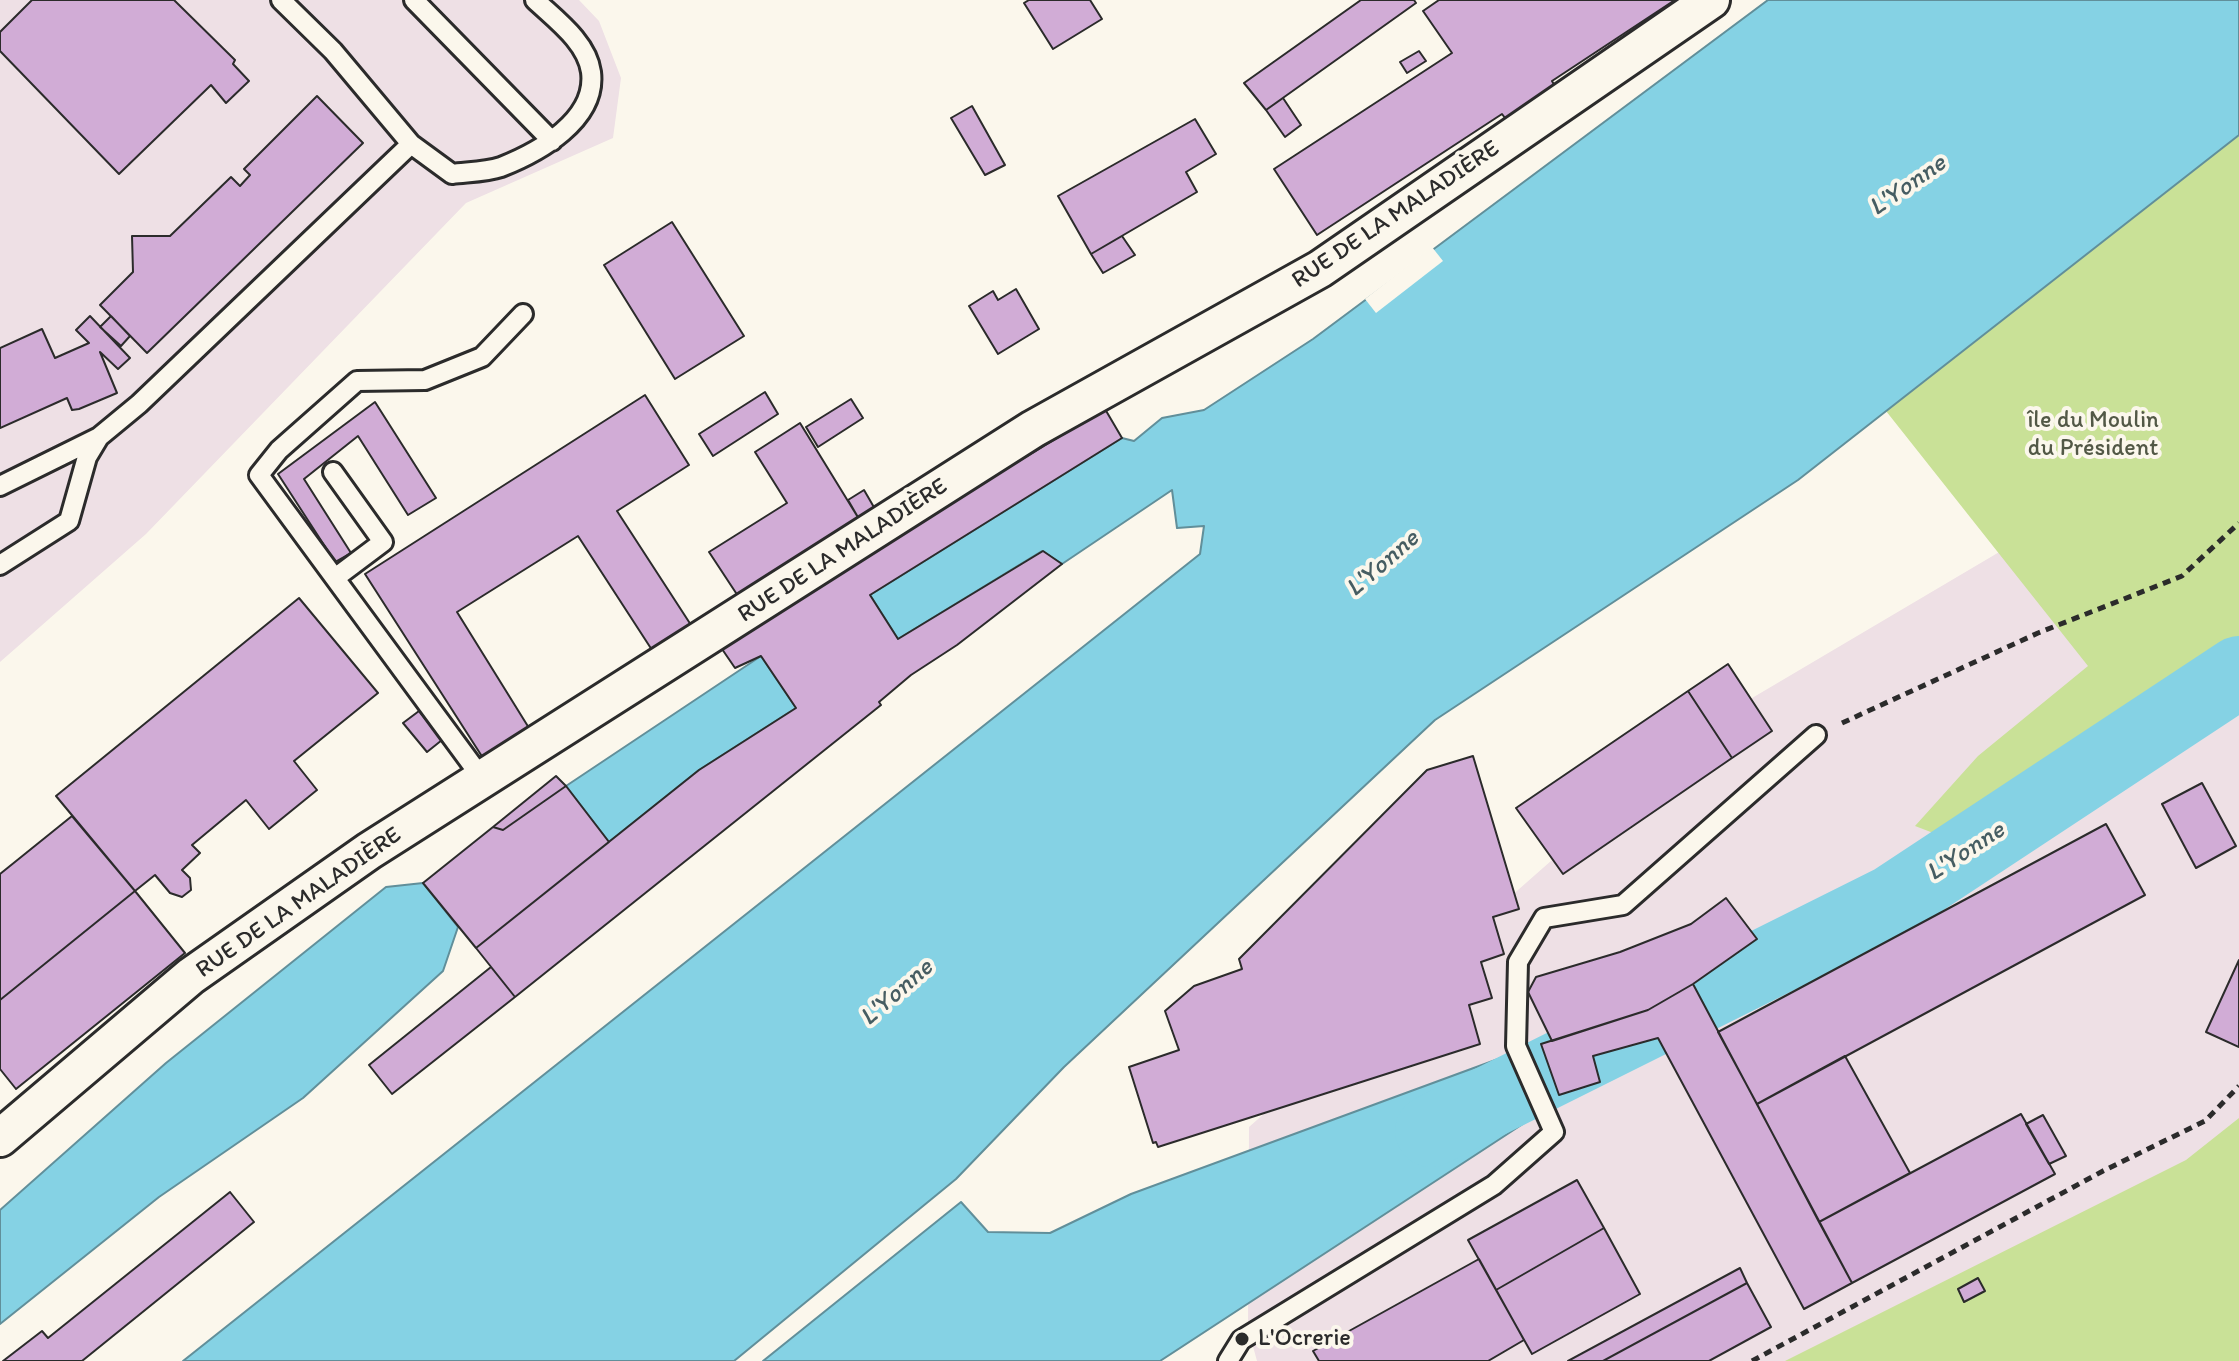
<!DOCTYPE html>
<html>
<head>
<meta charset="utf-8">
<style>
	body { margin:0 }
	canvas { display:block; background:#fbf7ec }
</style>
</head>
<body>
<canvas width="2239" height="1361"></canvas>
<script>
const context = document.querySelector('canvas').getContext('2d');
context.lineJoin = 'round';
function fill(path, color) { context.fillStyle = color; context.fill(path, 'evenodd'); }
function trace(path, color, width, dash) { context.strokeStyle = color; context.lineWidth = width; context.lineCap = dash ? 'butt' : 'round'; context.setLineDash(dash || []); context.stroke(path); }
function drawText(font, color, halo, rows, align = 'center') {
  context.font = font + ' Itim,sans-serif'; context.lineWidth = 8; context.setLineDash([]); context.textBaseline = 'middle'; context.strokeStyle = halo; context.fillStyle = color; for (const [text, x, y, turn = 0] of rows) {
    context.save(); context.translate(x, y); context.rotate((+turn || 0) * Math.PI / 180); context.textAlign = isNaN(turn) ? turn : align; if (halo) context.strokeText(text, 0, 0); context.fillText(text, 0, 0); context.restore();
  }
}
const built = new Path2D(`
	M0,0H579L599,21L621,78L613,138L466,203L146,534L0,662Z
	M2239,452V1361H1257L1248,1328L1249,1127L1703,727L2067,512Z`);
const green = new Path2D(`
	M2239,135V655L2056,783L1957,842L1915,826L1978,756L2088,666L1886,411Z
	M2239,1118V1361H1785L2186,1160Z`);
const water = new Path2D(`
	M1768,0H2239V135L1798,480L1435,720L1064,1067L956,1179L734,1361H183L1200,554L1204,526L1177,528L1172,490L1062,564L1042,551L898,639L870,595L1122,438L1134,441L1162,418L1204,410L1313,339Z
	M761,656L796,708L699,770L609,842L566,786Z
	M423,883L458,927L443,971L303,1098L159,1197L0,1324V1210L166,1063L386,887Z
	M1509,1055L1532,1118L1160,1361H763L961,1202L988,1232L1050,1233L1131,1194Z`);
const pier = new Path2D(`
	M1432,247L1443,261L1376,313L1365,299Z`);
const river = new Path2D(`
	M1431,1131L1892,901L2239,672`);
const building = new Path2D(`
	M32,0H174L235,60L233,64L249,81L226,103L211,85L119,174L0,51V32Z
	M1029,0H1090L1102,19L1053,49L1024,3Z
	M1361,0H1414L1416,3L1266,110L1244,83Z
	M1439,0H1675L1552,81L1556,88L1508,122L1502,114L1317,235L1274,169L1452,53L1423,11Z
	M1419,51L1426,61L1407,73L1400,62Z
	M317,96L363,143L147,353L100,305L133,272L132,236H170L231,177L240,186L250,175L244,169Z
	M1283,98L1301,125L1285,137L1266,110Z
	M972,106L1005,165L985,175L951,118Z
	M1195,119L1216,154L1186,172L1197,192L1091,254L1058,196Z
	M672,222L744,336L675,379L604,265Z
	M1122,236L1135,255L1103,273L1091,254Z
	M1016,289L1039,329L998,354L969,306L993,291L998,300Z
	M90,316L130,358L118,369L100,352L117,393L79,409L72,410L67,398L0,428V348L42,329L55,358L89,343L76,330Z
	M111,316L130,336L121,346L100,327Z
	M765,392L778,414L713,456L699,434Z
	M645,395L689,465L617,511L691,625L652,650L578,536L457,612L529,728L483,758L365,574Z
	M851,399L863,418L818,447L806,427Z
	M375,402L436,498L408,515L358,436L304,479L351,553L335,562L278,474Z
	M1105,409L1122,438L870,595L898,639L1043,551L1062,564L957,645L911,675L879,702L881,705L515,997L476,948L699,770L796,708L761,656L735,668L722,649L918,522Z
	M800,423L859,519L738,596L709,552L787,503L755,452Z
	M864,490L875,509L859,519L848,500Z
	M299,598L378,693L294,761L317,790L269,829L246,800L192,845L200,853L182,870L190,878L191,890L182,897L170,893L155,875L135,891L56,796Z
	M1728,664L1772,731L1732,758L1688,691Z
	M1688,691L1732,758L1563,874L1516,808Z
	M419,711L442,740L427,752L403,723Z
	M1473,756L1519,909L1493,917L1504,954L1481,962L1492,998L1469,1005L1480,1044L1158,1147L1156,1142L1153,1143L1129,1067L1179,1050L1165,1011L1194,986L1242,969L1239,959L1427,770Z
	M556,776L566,786L503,830L493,827Z
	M2202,783L2236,846L2196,868L2162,804Z
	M566,786L609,842L476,948L423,883L493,827L503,830Z
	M72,816L135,891L0,1000V874Z
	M2106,824L2145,895L1757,1104L1718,1032Z
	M135,891L185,953L16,1089L0,1069V1000Z
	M1726,898L1757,939L1693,984L1648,1010L1552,1041L1528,992L1536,977L1620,952L1691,924Z
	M2239,960V1047L2206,1032Z
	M491,967L515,997L392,1094L369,1065Z
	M1693,984L1852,1283L1804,1309L1658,1038L1593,1056L1600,1082L1559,1095L1541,1044L1648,1010Z
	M1845,1056L1910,1173L1819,1222L1757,1104Z
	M2021,1114L2055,1174L1852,1283L1819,1222Z
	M2043,1115L2066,1156L2049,1164L2026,1124Z
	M1577,1180L1604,1228L1496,1290L1468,1240Z
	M230,1192L254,1222L82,1361H3L42,1331L48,1338Z
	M1604,1228L1640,1294L1532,1354L1496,1290Z
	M1479,1259L1524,1340L1488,1361H1319L1313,1351Z
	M1740,1268L1747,1283L1603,1361H1568Z
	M1978,1278L1985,1291L1964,1302L1958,1289Z
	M1747,1283L1771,1327L1709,1361H1603Z`);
const path = new Path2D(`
	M1842,723L2038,633L2182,576L2239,523
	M1752,1361L2103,1171L2205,1121L2239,1086`);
const lane = new Path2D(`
	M281,0L333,51L411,144L452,174C467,172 486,172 501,167C539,152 597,120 591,72C587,42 555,19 535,0
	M414,0L552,141
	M333,472L383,542L335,578
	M0,486L99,437L139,404L411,144
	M0,565L69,521L87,457L99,437
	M484,781L259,475L279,450L357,381L425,380L482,357L523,314
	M1228,1361L1241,1340L1494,1185L1554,1132L1516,1046L1518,962L1544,918L1623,905L1816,735`);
const street = new Path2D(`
	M0,1138L191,976L369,851L1033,429L1320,269L1711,0`);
const markers = [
	[1242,1339,8,"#2b2b2b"]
];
const streetNames = [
	["RUE DE LA MALADIÈRE",1396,215,-34],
	["RUE DE LA MALADIÈRE",843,551,-33],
	["RUE DE LA MALADIÈRE",299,903,-35]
];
const parkNames = [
	["île du Moulin",2093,421],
	["du Président",2093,449]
];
const poiNames = [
	["L'Ocrerie",1258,1339]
];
const waterNames = [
	["L'Yonne",1908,186,-35],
	["L'Yonne",1383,564,-41],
	["L'Yonne",1966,852,-33],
	["L'Yonne",897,993,-41]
];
fill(built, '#eee0e5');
fill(green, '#c9e197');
fill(water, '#85d2e4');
trace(water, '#618f9a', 2);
fill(pier, '#fbf7ec');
trace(river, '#85d2e4', 72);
fill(building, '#d1acd6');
trace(building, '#2b2b2b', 2);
trace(lane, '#2b2b2b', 24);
trace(street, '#2b2b2b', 42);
trace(path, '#2b2b2b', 5, [8, 6]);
trace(lane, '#fbf7ec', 18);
trace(street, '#fbf7ec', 36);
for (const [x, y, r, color] of markers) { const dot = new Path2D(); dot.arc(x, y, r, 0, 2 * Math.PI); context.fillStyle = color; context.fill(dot); trace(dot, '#fbf7ec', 3); }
drawText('24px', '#2b2b2b', '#fbf7ec', streetNames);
drawText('24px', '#525846', '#fbf7ec', parkNames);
drawText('24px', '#2b2b2b', '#fbf7ec', poiNames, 'left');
drawText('italic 26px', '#465d62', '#fbf7ec', waterNames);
</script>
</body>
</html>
